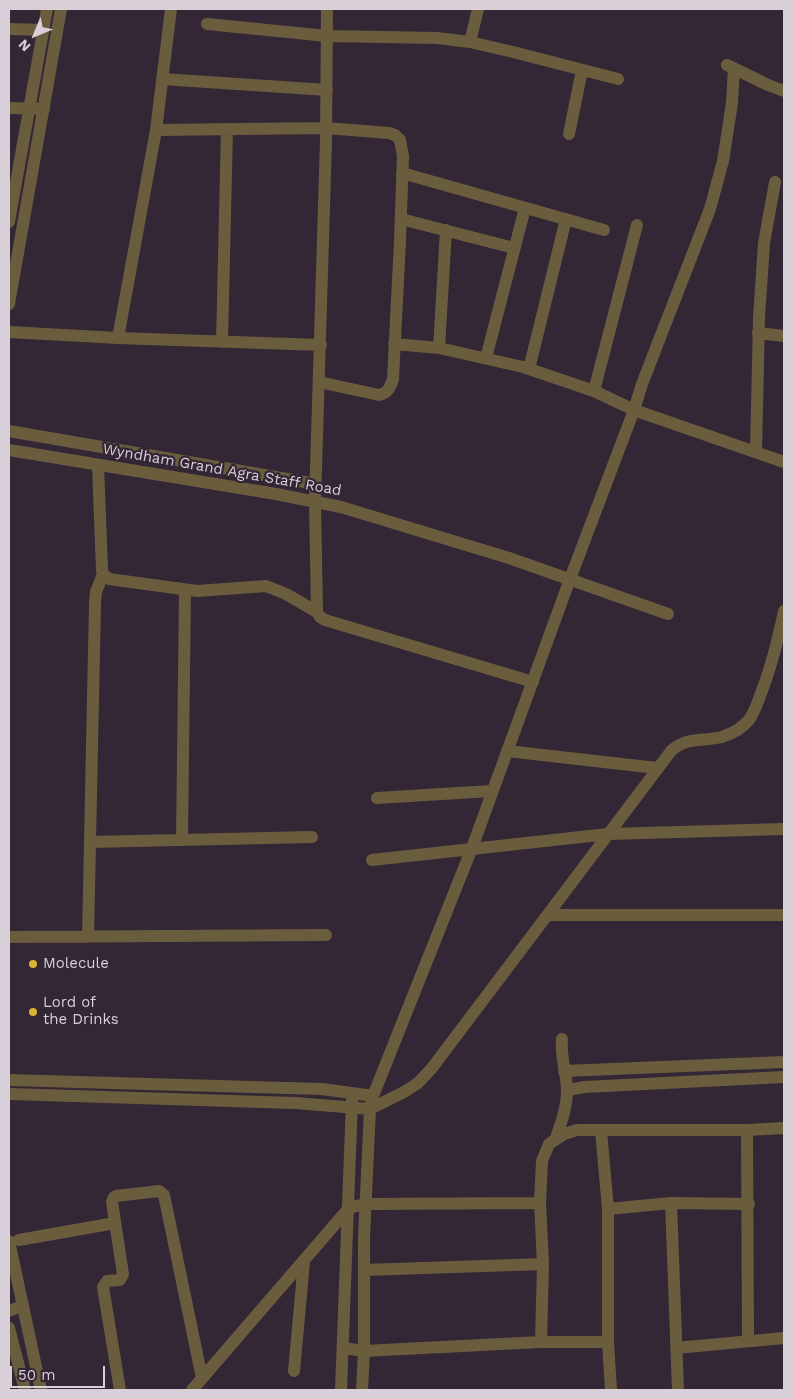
<!DOCTYPE html>
<html>
<head>
<meta charset="utf-8">
<style>
	body { margin:0 }
	#map { position:relative; width:793px; height:1399px; overflow:hidden; background:#332635; font-family:"Work Sans",sans-serif }
	canvas { display:block }
	.frame { position:absolute; inset:0; border:10px solid #d8cfd9; pointer-events:none }
	.north { position:absolute; left:10px; top:10px; width:50px; height:50px; -webkit-text-stroke:4px #332635; paint-order:stroke; rotate:225deg; font-size:14px; font-weight:700; line-height:20px; text-align:center; color:#d8cfd9 }
	.north::after { content:''; display:block; margin:auto; width:18px; height:22px; background:#d8cfd9; clip-path:polygon(50% 0,100% 100%,50% 72%,0 100%) }
	.scale { position:absolute; left:10px; top:1366px; width:95px; height:22px; box-sizing:border-box; border:2px solid #d8cfd9; border-top:0; padding-left:6px; font-size:15px; line-height:18px; white-space:nowrap; color:#d8cfd9; -webkit-text-stroke:4px #332635; paint-order:stroke }
</style>
</head>
<body>
<div id="map">
<canvas width="793" height="1399"></canvas>
<div class="frame"></div>
<div class="north">N</div>
<div class="scale">50 m</div>
</div>
<script>
const context = document.querySelector('canvas').getContext('2d');
context.lineJoin = 'round';
function trace(path, color, width, dash) { context.strokeStyle = color; context.lineWidth = width; context.lineCap = dash ? 'butt' : 'round'; context.setLineDash(dash || []); context.stroke(path); }
function drawText(font, color, halo, rows, align = 'center') {
  context.font = font + ' "Work Sans",sans-serif'; context.lineWidth = 4.5; context.setLineDash([]); context.textBaseline = 'middle'; context.strokeStyle = halo; context.fillStyle = color; for (const [text, x, y, turn = 0] of rows) {
    context.save(); context.translate(x, y); context.rotate((+turn || 0) * Math.PI / 180); context.textAlign = isNaN(turn) ? turn : align; if (halo) context.strokeText(text, 0, 0); context.fillText(text, 0, 0); context.restore();
  }
}
const minor = new Path2D(`
	M327,9L326,140L315,502L317,612L320,617L325,620L533,682
	M207,24L327,36L437,38L470,42L513,52L618,79
	M9,29L42,30
	M470,42L478,9
	M727,65L768,85L784,91
	M162,79L327,90
	M9,108L44,109
	M156,130L326,128L389,133L395,135L400,140L403,156L400,241L393,379C390,388 388,393 379,395L319,382
	M569,134L582,70
	M402,173L604,230
	M401,219L514,248
	M9,332L118,338L321,345
	M758,333L784,336
	M118,338L156,130L171,9
	M222,342L227,129
	M394,344L439,348L523,367L594,391L634,410L784,462
	M439,348L446,230
	M486,358L525,208
	M529,369L566,219
	M594,391L637,225
	M9,431L316,484
	M9,450L276,494L341,507L509,558L668,614
	M756,452L759,318L764,243L775,182
	M98,465L102,570L103,574L109,579L197,591L266,586L286,594L317,612
	M507,751L657,768
	M377,798L491,791
	M182,840L185,590
	M90,842L312,837
	M372,860L608,834L784,829
	M548,915H784
	M9,937L326,935
	M88,937L95,603L96,592L103,574
	M564,1071L784,1062
	M9,1080L322,1089L373,1096
	M567,1090L585,1087L784,1077
	M9,1094L295,1103L370,1109L404,1092L418,1083L432,1068L671,751C688,736 702,742 722,737C731,734 742,728 748,721C754,714 757,704 760,696C771,668 778,640 784,611
	M747,1130L748,1340
	M601,1131L608,1209V1342L611,1390
	M556,1138C561,1123 567,1107 567,1091C567,1074 560,1057 562,1039
	M671,1203L678,1390
	M608,1209L671,1203L749,1204
	M19,1240L115,1223
	M364,1270L543,1264
	M9,1311L22,1306
	M541,1342L543,1264L540,1203L542,1161L549,1144L564,1134L577,1130H747L784,1128
	M343,1348L364,1351L541,1342H608
	M676,1348L784,1338
	M294,1371L304,1262
	M120,1390L103,1287L107,1281L120,1280L123,1274L112,1202L114,1197L116,1196L159,1191L164,1195L202,1378
	M192,1390L349,1208L365,1204L540,1203
	M341,1390L352,1100
	M362,1390L364,1351V1238L370,1109L373,1096L472,848L570,579L634,410L642,384L710,209L723,161L732,103L734,68`);
const tertiary = new Path2D(`
	M9,222L47,9
	M9,304L61,9
	M9,1241L41,1390
	M9,1328L25,1390`);
const markers = [
	[33,964,5,"#dcb233"],
	[33,1012,5,"#dcb233"]
];
const streetNames = [
	["Wyndham Grand Agra Staff Road",222,470,10]
];
const poiNames = [
	["Molecule",43,964],
	["Lord of",43,1003],
	["the Drinks",43,1020]
];
trace(minor, '#6a5d3e', 12);
trace(tertiary, '#6a5d3e', 12);
for (const [x, y, r, color] of markers) { const dot = new Path2D(); dot.arc(x, y, r, 0, 2 * Math.PI); context.fillStyle = color; context.fill(dot); trace(dot, '#332635', 2); }
drawText('15px', '#d8cfd9', '#332635', streetNames);
drawText('15px', '#d8cfd9', '#332635', poiNames, 'left');
</script>
</body>
</html>
